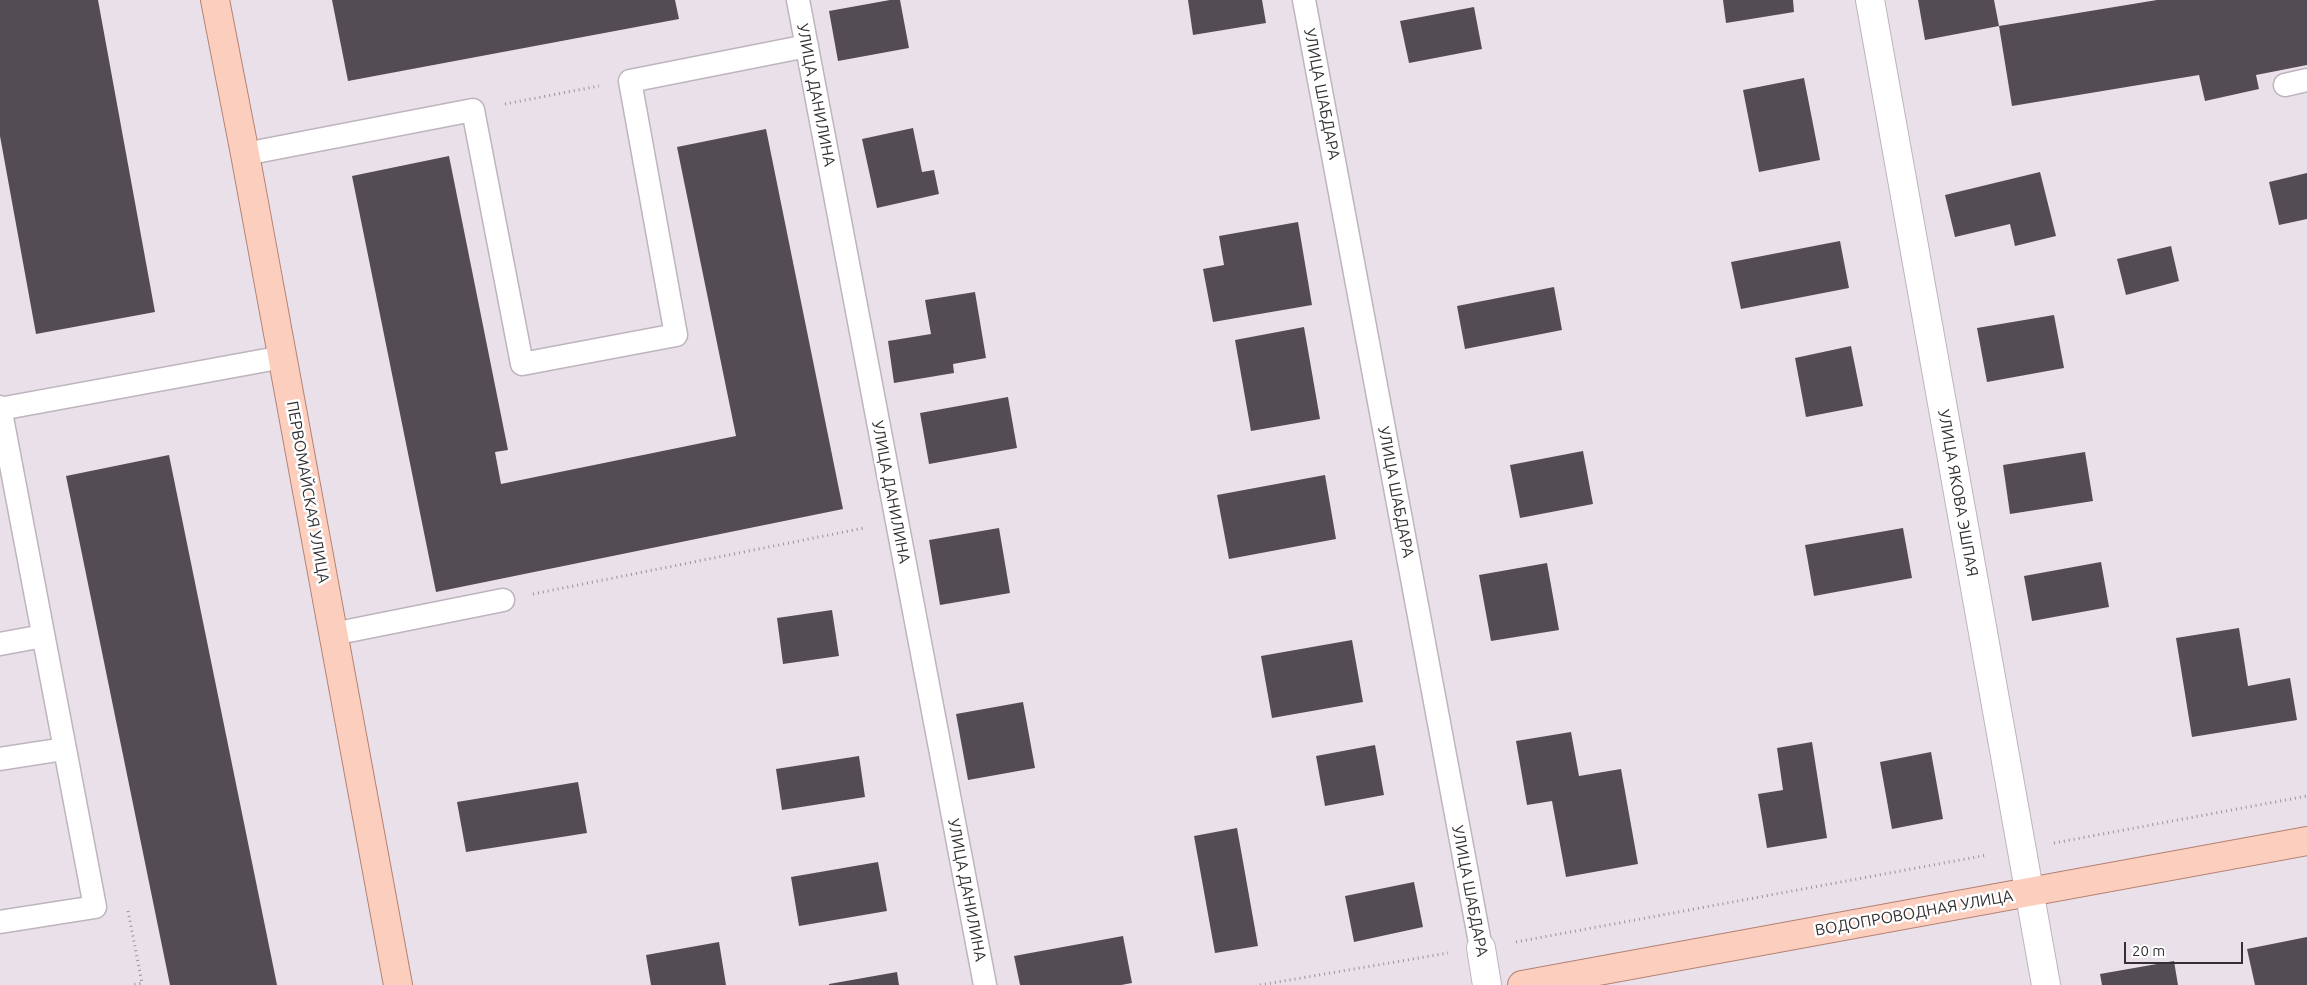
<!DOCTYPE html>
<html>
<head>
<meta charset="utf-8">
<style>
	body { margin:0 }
	#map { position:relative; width:2307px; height:985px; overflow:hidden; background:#eae0ea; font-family:Ubuntu,sans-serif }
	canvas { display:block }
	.scale { position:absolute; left:2124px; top:942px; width:119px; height:22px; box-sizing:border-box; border:2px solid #333033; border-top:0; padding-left:6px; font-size:15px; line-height:18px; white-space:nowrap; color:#333033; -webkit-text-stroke:4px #fff; paint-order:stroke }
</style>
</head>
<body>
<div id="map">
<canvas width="2307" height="985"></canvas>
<div class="scale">20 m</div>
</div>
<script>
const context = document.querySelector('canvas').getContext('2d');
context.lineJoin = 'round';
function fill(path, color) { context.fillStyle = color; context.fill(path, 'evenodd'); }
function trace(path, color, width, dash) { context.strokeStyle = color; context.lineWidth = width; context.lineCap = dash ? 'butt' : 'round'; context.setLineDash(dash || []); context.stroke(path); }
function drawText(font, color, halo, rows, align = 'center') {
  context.font = font + ' Ubuntu,sans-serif'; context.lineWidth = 5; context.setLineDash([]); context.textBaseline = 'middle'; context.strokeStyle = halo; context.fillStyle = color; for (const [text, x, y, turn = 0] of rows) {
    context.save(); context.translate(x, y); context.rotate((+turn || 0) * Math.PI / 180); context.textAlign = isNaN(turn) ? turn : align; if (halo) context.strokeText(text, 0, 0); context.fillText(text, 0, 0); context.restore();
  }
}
const building = new Path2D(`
	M0,0H98L155,312L36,334L0,136Z
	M332,0H675L679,19L348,81Z
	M890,0H900L909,48L838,61L829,11Z
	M1188,0H1262L1266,23L1193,35Z
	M1723,0H1793L1794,12L1726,23Z
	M1918,0H1994L1999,26L1925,40Z
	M2157,0H2307V65L2256,75L2259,89L2205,101L2199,75L2012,106L1999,26Z
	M1474,7L1482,49L1409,63L1400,21Z
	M1804,78L1820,160L1759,172L1743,90Z
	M913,128L922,172L934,170L939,194L877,208L862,139Z
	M766,129L843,509L436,592L352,176L449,156L508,450L495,452L501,484L736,436L677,147Z
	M2040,172L2056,236L2015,246L2010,224L1955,237L1945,195Z
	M2307,173V219L2279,225L2269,182Z
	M1298,222L1312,305L1213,322L1203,269L1224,265L1219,236Z
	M1840,241L1849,288L1741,309L1731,262Z
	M2171,246L2179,281L2126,295L2117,259Z
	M1554,287L1562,330L1465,349L1457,306Z
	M975,292L986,358L953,364L954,373L894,383L888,341L931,334L925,300Z
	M2054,315L2064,368L1987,382L1977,328Z
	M1304,327L1320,419L1251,431L1235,340Z
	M1851,346L1863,406L1806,417L1795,358Z
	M1008,397L1017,448L929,464L920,413Z
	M1583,451L1593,504L1520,518L1510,465Z
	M2085,452L2093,501L2010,514L2003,465Z
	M169,455L277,985H170L66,476Z
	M1325,475L1336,539L1229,559L1217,495Z
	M999,528L1010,593L940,605L929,540Z
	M1903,528L1912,578L1814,596L1805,545Z
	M2101,562L2109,607L2032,621L2024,576Z
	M1547,563L1559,630L1491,641L1479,575Z
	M832,610L839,656L783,664L777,618Z
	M2239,628L2248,686L2290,678L2297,720L2192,737L2176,638Z
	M1352,640L1363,702L1272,718L1261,656Z
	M1023,702L1035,768L968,780L956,714Z
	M1571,732L1579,776L1621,769L1638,864L1566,877L1552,801L1527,805L1516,741Z
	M1812,742L1827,838L1767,848L1758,794L1783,790L1777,748Z
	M1375,745L1384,795L1325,806L1316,756Z
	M1931,752L1943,819L1892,829L1880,762Z
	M859,756L865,797L782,810L776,769Z
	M578,782L587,833L466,852L457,802Z
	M1237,828L1258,946L1215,953L1194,836Z
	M878,862L887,911L799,926L791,877Z
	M1414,882L1423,927L1354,942L1345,896Z
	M1123,936L1132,983L1121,985H1020L1014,956Z
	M2307,937V985H2255L2247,949Z
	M719,942L726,985H651L646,955Z
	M2174,961L2178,985H2102L2100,974Z
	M897,972L899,985H829V984Z`);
const path = new Path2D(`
	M505,104L599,86
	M533,594L864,528
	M2054,843L2307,796
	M128,911L142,983L131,985
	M1516,942L1987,855
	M1260,985L1448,953`);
const service = new Path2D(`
	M798,0L985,985
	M1304,0L1481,948
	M2285,85L2307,80
	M245,154L473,110L522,364L676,335L630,81L807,46
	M0,407L95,907L0,922
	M0,409L283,357
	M333,634L503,600
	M0,644L43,636
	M0,759L64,749`);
const minor = new Path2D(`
	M1870,0L2046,985
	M1481,948L1487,985`);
const primary = new Path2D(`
	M215,0L245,154L398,985
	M1522,985L2307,841`);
const streetNames = [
	["УЛИЦА ШАБДАРА",1322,94,79],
	["УЛИЦА ДАНИЛИНА",816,95,79],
	["ПЕРВОМАЙСКАЯ УЛИЦА",308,492,80],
	["УЛИЦА ДАНИЛИНА",891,492,79],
	["УЛИЦА ШАБДАРА",1396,492,79],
	["УЛИЦА ЯКОВА ЭШПАЯ",1958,493,80],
	["УЛИЦА ДАНИЛИНА",967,890,79],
	["УЛИЦА ШАБДАРА",1470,891,79],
	["ВОДОПРОВОДНАЯ УЛИЦА",1914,913,-10]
];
fill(building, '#544c54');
trace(service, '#beb4bd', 25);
trace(minor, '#beb4bd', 30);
trace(primary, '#b48171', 30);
trace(path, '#9a939a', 3, [1, 4]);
trace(service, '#fff', 22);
trace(minor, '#fff', 28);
trace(primary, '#fccebe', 28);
drawText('16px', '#333033', '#fff', streetNames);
</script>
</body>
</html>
